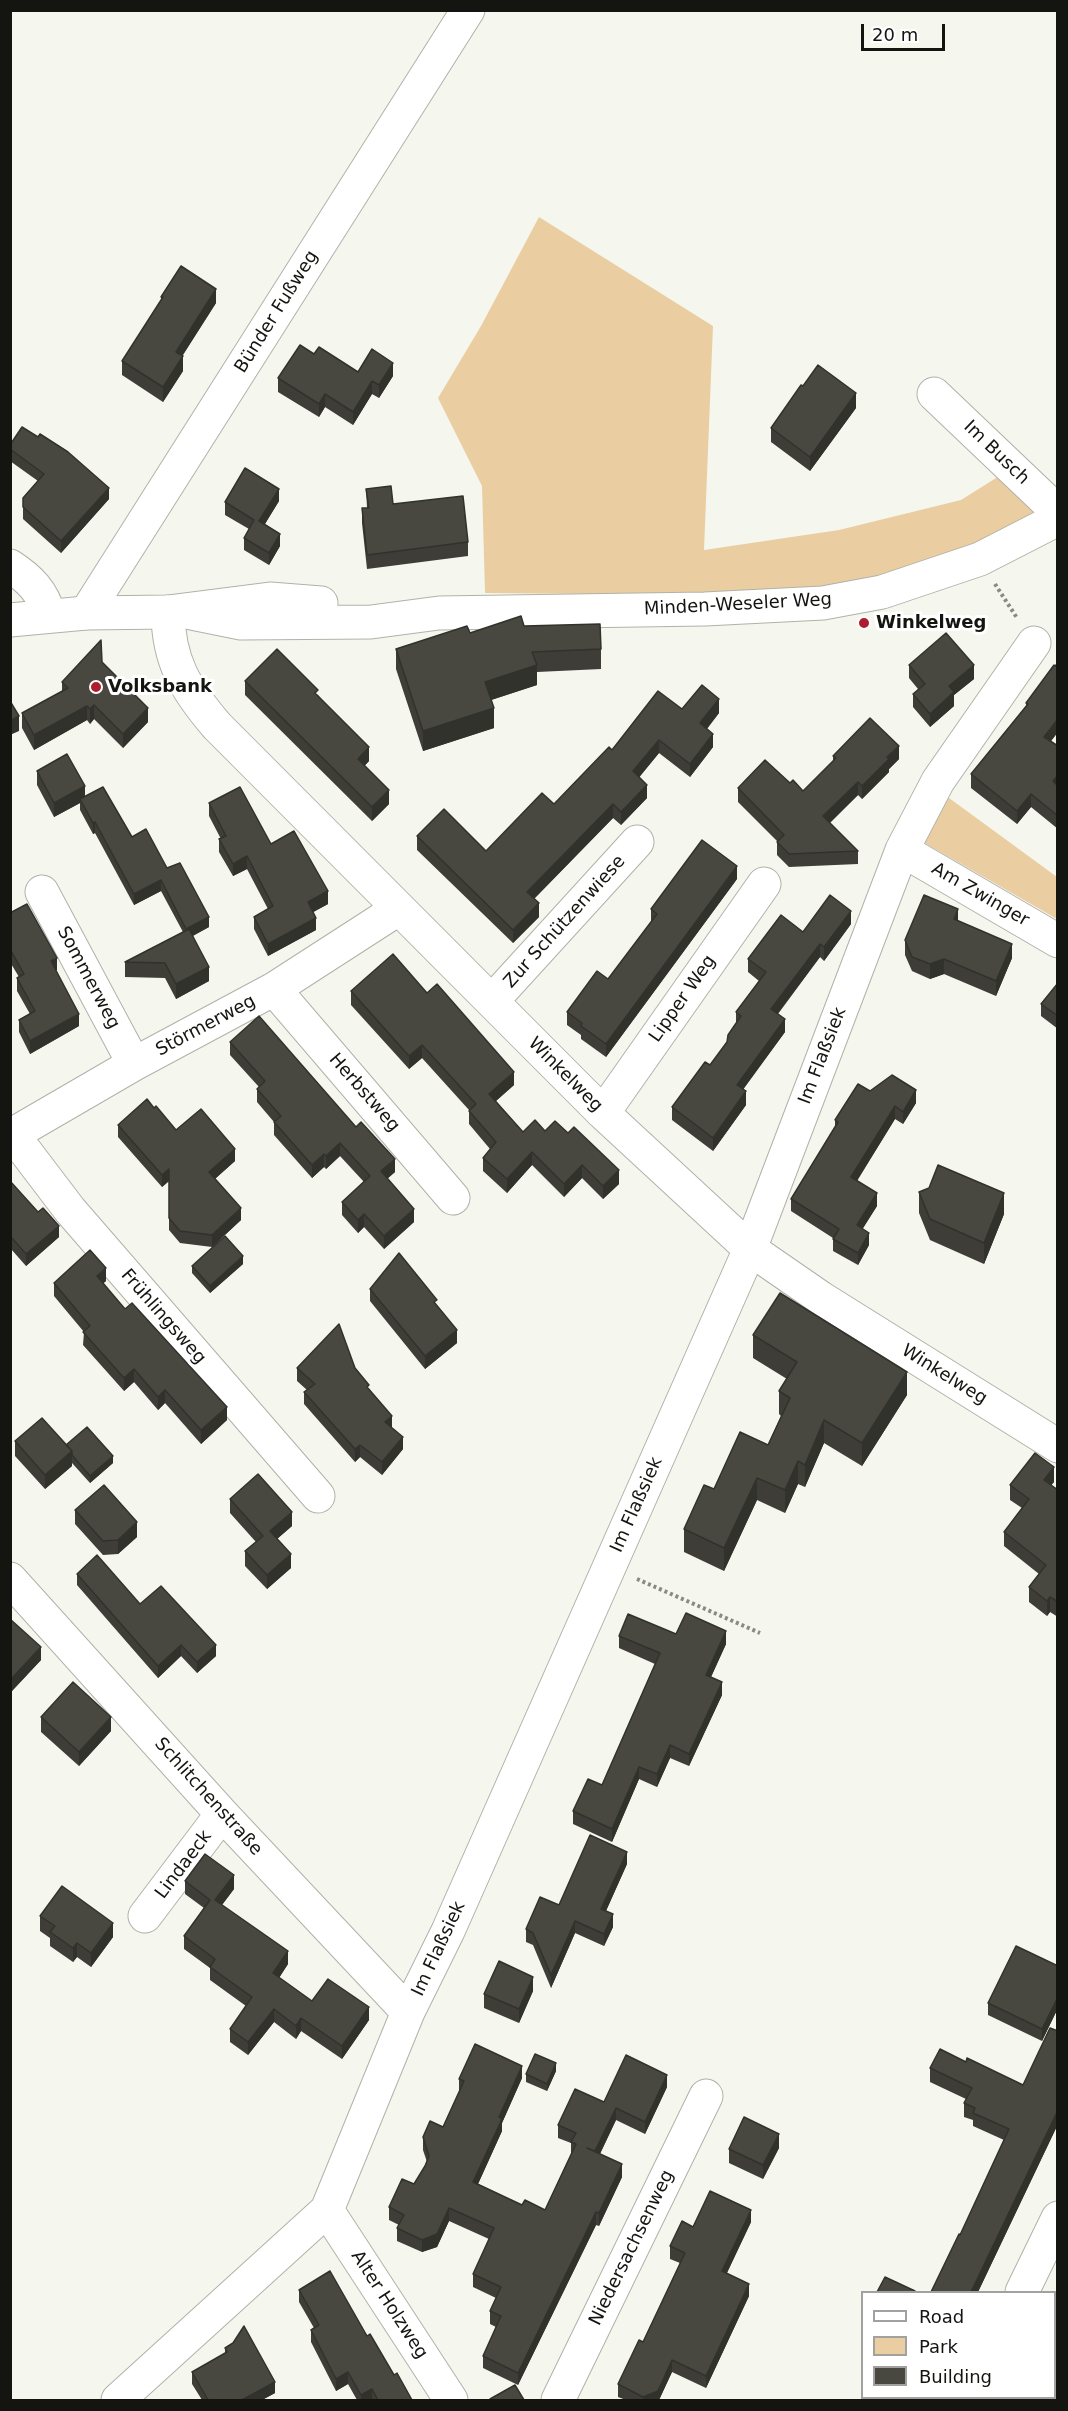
<!DOCTYPE html>
<html>
<head>
<meta charset="utf-8">
<style>
	body { margin:0 }
	#map { position:relative; width:1068px; height:2411px; overflow:hidden; background:#f5f7ee; font-family:"DejaVu Sans",sans-serif }
	canvas { display:block }
	.frame { position:absolute; inset:0; border:12px solid #141411; pointer-events:none }
	.legend { position:absolute; left:861px; top:2291px; width:195px; height:108px; box-sizing:border-box; background:#fff; border:2px solid #a1a1a0; margin:0; padding:8px 10px; list-style:none; font-size:18px; color:#141411 }
	.legend li { display:flex; align-items:center; gap:12px; height:30px }
	.legend b { width:30px; border:2px solid #a1a1a0 }
	.scale { position:absolute; left:861px; top:24px; width:84px; height:27px; box-sizing:border-box; border:3px solid #141411; border-top:0; padding-left:8px; font-size:18px; line-height:21px; white-space:nowrap; color:#141411; -webkit-text-stroke:4px #fff; paint-order:stroke }
</style>
</head>
<body>
<div id="map">
<canvas width="1068" height="2411"></canvas>
<div class="frame"></div>
<ul class="legend">
<li><b style="height:8px;background:#fff"></b>Road</li>
<li><b style="height:16px;background:#eacea2"></b>Park</li>
<li><b style="height:16px;background:#484740"></b>Building</li>
</ul>
<div class="scale">20 m</div>
</div>
<script>
const context = document.querySelector('canvas').getContext('2d');
context.lineJoin = 'round';
function fill(path, color) { context.fillStyle = color; context.fill(path, 'evenodd'); }
function trace(path, color, width, dash) { context.strokeStyle = color; context.lineWidth = width; context.lineCap = dash ? 'butt' : 'round'; context.setLineDash(dash || []); context.stroke(path); }
function drawText(font, color, halo, rows, align = 'center') {
  context.font = font + ' "DejaVu Sans",sans-serif'; context.lineWidth = 6; context.setLineDash([]); context.textBaseline = 'middle'; context.strokeStyle = halo; context.fillStyle = color; for (const [text, x, y, turn = 0] of rows) {
    context.save(); context.translate(x, y); context.rotate((+turn || 0) * Math.PI / 180); context.textAlign = isNaN(turn) ? turn : align; if (halo) context.strokeText(text, 0, 0); context.fillText(text, 0, 0); context.restore();
  }
}
const green = new Path2D(`
	M539,217L713,326L704,550L839,530L961,500L1004,473L1042,511L978,544L907,570L817,588L702,595L485,593L482,486L438,398L481,326Z
	M945,795L1057,877V919L916,838Z`);
const path = new Path2D(`
	M995,584L1017,618
	M637,1579L760,1633`);
const street = new Path2D(`
	M934,394L1058,512
	M10,566C30,579 43,592 49,615
	M168,612C168,661 186,690 217,726L603,1113L750,1249L821,1298L1058,1446
	M86,613L468,10
	M902,850L1058,941
	M42,892L134,1064
	M274,989L453,1198
	M492,1001L637,842
	M603,1113L764,884
	M13,1135L70,1210L318,1496
	M10,1136L134,1064L274,989L398,909
	M10,1579L222,1814L408,2012
	M145,1916L222,1814
	M327,2210L451,2400
	M1022,2292L1058,2218
	M118,2400L327,2210L408,2012L448,1931L750,1249L902,850L938,781L1034,643
	M558,2400L706,2096
	M971,2400L973,2398`);
const secondary = new Path2D(`
	M182,611L241,623L371,622L439,613L705,609L823,603L882,592L980,559L1058,519
	M10,620L86,613L168,612L270,599L321,603`);
const wall = new Path2D(`
	M161,297L216,303L182,356L183,371L163,402L122,375V361L161,300Z
	M314,354L358,372L393,376L379,398L372,394L353,425L325,407L319,417L278,392V378Z
	M856,408L810,471L771,442V428Z
	M10,445L109,499L61,553L23,519V498L38,481L10,461Z
	M366,489L393,504L468,542V556L367,569L362,523V508H367Z
	M279,501L264,525L280,546L269,565L244,550V538L249,529L225,515V502Z
	M524,626L601,649V669L537,672V685L491,700L494,728L423,751L396,669V649L470,633Z
	M102,662L148,722L123,748L94,719L90,724L87,720L34,750L22,728V713L62,692V682Z
	M1058,663V732L1051,741L1058,746V829L1031,807L1017,824L971,788V774L1026,706V703Z
	M909,665L974,679L954,695V706L930,727L913,707V694L918,689L909,678Z
	M245,681L318,695L369,761L364,766L389,804L372,821L245,695Z
	M682,709L719,713L707,729L713,747L690,777L659,753L639,777L647,798L621,825L613,818L534,899L539,917L513,943L417,850V836L486,851L554,804L612,750Z
	M833,756L899,759L889,769V772L862,799L858,795L830,823L858,851V864L789,867L777,855V841L738,802V788L790,783L803,791L833,761Z
	M37,771L85,797L167,868L209,927L193,936L209,981L176,999L165,978L125,977V962L183,932L161,891L134,905L95,833L93,834L80,810V803L54,817L37,785Z
	M209,803L271,844L328,904L313,912L316,930L268,956L254,929V917L268,909L247,869L233,876L219,852V839H221L209,816Z
	M737,879L606,1057L581,1039V1035L567,1025V1012L608,979L651,922V909Z
	M10,913L57,970H56L79,1026L30,1054L19,1032V1020L30,1014L17,991V978L19,977L10,962Z
	M958,921L1012,958L996,996L944,974L930,979L912,971L905,955V940Z
	M851,924L824,961L820,957L778,1014L785,1032L743,1089L746,1105L713,1151L672,1120V1107L710,1065L727,1042L736,1024V1012L759,981L748,972V959Z
	M1058,983V1029L1041,1016V1004Z
	M351,991L427,993L514,1085L496,1101L523,1132L545,1131L619,1184L603,1199L582,1178L564,1197L532,1165L507,1193L483,1171V1158L490,1149L469,1124V1110L422,1058L409,1069L351,1005Z
	M230,1042L395,1172L387,1179L414,1222L384,1249L364,1227L358,1233L342,1215V1202L364,1182L340,1156L326,1169L324,1167L312,1178L274,1135V1122L257,1102V1089L259,1087L230,1055Z
	M870,1091L916,1103L903,1124L895,1119L857,1181L877,1206L862,1229L869,1245L858,1265L833,1251V1238L791,1211V1199L835,1127V1120Z
	M154,1108L176,1130L235,1161L215,1179L241,1220L212,1247L180,1243L169,1230V1181L162,1187L118,1137V1125Z
	M10,1181L59,1237L26,1266L11,1249Z
	M919,1192L1004,1214L984,1264L930,1240L919,1213Z
	M243,1264L210,1293L192,1273V1266Z
	M106,1281L103,1283L125,1309L227,1420L201,1444L165,1403L158,1410L134,1382L124,1391L83,1345L84,1332L54,1296V1283Z
	M370,1289L437,1306L457,1343L425,1369L370,1301Z
	M753,1335L907,1395L862,1466L824,1443L805,1487L798,1484L785,1513L757,1500L724,1571L684,1552V1529L714,1489L768,1445L781,1416L779,1414V1391L787,1379L753,1358Z
	M297,1368H355L392,1428L403,1449L382,1475L360,1457L355,1462L304,1404V1392L307,1390L297,1381Z
	M15,1441L66,1445L113,1463L90,1483L72,1463V1466L45,1489L15,1456Z
	M1054,1482L1051,1485L1058,1490V1617L1050,1612L1047,1616L1029,1602V1587L1039,1574L1004,1546V1532L1022,1508L1010,1500V1485Z
	M230,1499L292,1526L277,1539L291,1568L267,1589L245,1566V1551L256,1542L230,1513Z
	M75,1510L137,1537L118,1554L103,1555L75,1524Z
	M77,1574L140,1604L216,1656L197,1673L181,1656L158,1678L77,1585Z
	M10,1619L41,1660L12,1691L10,1689Z
	M676,1634L726,1644L711,1677L722,1695L689,1766L670,1758L657,1787L639,1779L612,1842L573,1824V1811L602,1785L655,1664L619,1648V1636Z
	M41,1717L111,1731L79,1766L41,1732Z
	M627,1864L606,1911L613,1927L604,1946L575,1933L551,1988L533,1945L526,1942V1929L559,1905Z
	M185,1881L234,1889L222,1905L288,1964L279,1978L312,2001L369,2020L342,2059L301,2031L296,2039L274,2022L248,2055L230,2042V2029L246,2006L210,1980V1968L184,1949V1936L204,1908L185,1894Z
	M40,1916L113,1937L91,1967L77,1957L73,1962L50,1946V1938L40,1931Z
	M1058,1966V2008L1042,2041L988,2015V2003Z
	M533,1991L519,2023L484,2008V1994Z
	M930,2068L1058,2124L978,2292H931L960,2235L1004,2140L973,2126V2120L964,2117V2103L966,2099L930,2082Z
	M556,2071L547,2091L526,2082V2074Z
	M522,2078L502,2123V2131L478,2184L522,2205L545,2210L571,2154V2143L558,2138V2125L604,2102L667,2087L645,2134L616,2120L600,2154L622,2177L599,2226L596,2225L518,2385L483,2368V2356L496,2327L490,2324V2311L496,2298L473,2287V2274L489,2239L449,2221L437,2247L422,2252L397,2241V2228L399,2225L389,2220V2207L414,2184L425,2166L427,2162L423,2150V2137L443,2127L459,2092V2079Z
	M779,2148L763,2179L729,2163V2149Z
	M751,2222L727,2273L749,2296L706,2388L672,2372L659,2400H626L618,2397V2384L643,2342L680,2263L670,2259V2246L693,2227Z
	M299,2290L367,2336L412,2400H357L348,2384L336,2391L311,2342V2330L314,2328L299,2302Z
	M225,2348L275,2393L262,2400H202L192,2384V2372L225,2354Z`);
const shadedWall = new Path2D(`
	M216,289V303L176,366V352Z
	M183,356V371L163,402V387Z
	M393,363V376L379,398V385Z
	M372,381V394L353,425V412Z
	M856,393V408L810,471V457Z
	M325,394V407L319,417V404Z
	M109,488V499L61,553V541Z
	M279,489V501L259,534V521Z
	M280,534V546L269,565V553Z
	M537,665V685L485,702V682Z
	M974,665V679L954,695V706L930,727V714L949,686Z
	M719,699V713L700,737V723Z
	M94,705V719L90,724V709Z
	M87,706V720L34,750V735Z
	M148,708V722L123,748V734Z
	M494,708V728L423,751V731Z
	M19,716V731L10,735V721Z
	M1058,719V732L1044,750V737Z
	M713,734V747L690,777V764Z
	M659,740V753L633,785V771Z
	M899,746V759L889,769V772L862,799V786L887,757Z
	M369,747V761L358,773V759Z
	M1058,775V788L1053,781Z
	M858,782V795L823,829V816Z
	M647,785V798L621,825V812Z
	M85,786V800L80,799V803L54,817V803Z
	M389,790V804L372,821V807Z
	M1031,794V807L1017,824V811Z
	M613,804V818L527,906V892Z
	M95,822V833L93,834V823Z
	M247,856V869L233,876V864Z
	M737,866V879L606,1057V1044Z
	M161,880V891L134,905V894Z
	M328,891V904L308,915V902Z
	M539,903V917L513,943V930Z
	M958,909V923L954,919Z
	M851,911V924L824,961V947Z
	M209,917V927L186,939V929Z
	M316,918V930L268,956V944Z
	M820,944V957L771,1022V1009Z
	M1012,944V958L996,996V981Z
	M57,958V970L51,973V961Z
	M944,959V974L930,979V964Z
	M209,967V981L176,999V984Z
	M79,1014V1026L30,1054V1041Z
	M785,1019V1032L737,1098V1085Z
	M422,1045V1058L409,1069V1056Z
	M514,1072V1085L489,1107V1094Z
	M916,1090V1103L903,1124V1112Z
	M746,1091V1105L713,1151V1138Z
	M895,1106V1119L851,1190V1177Z
	M340,1143V1156L326,1169V1156Z
	M235,1149V1161L209,1184V1172Z
	M532,1152V1165L507,1193V1179Z
	M324,1154V1167L312,1178V1165Z
	M395,1159V1172L381,1184V1171Z
	M582,1165V1178L564,1197V1184Z
	M169,1169V1181L162,1187V1175Z
	M619,1170V1184L603,1199V1186Z
	M877,1193V1206L857,1238V1225Z
	M1004,1193V1214L984,1264V1243Z
	M241,1208V1220L212,1247V1235Z
	M414,1209V1222L384,1249V1236Z
	M364,1214V1227L358,1233V1220Z
	M59,1226V1237L26,1266V1254Z
	M869,1233V1245L858,1265V1253Z
	M243,1256V1264L210,1293V1286Z
	M106,1268V1281L97,1289V1276Z
	M457,1330V1343L425,1369V1356Z
	M134,1369V1382L124,1391V1378Z
	M907,1372V1395L862,1466V1443Z
	M165,1390V1403L158,1410V1397Z
	M227,1407V1420L201,1444V1430Z
	M392,1416V1428L385,1422Z
	M824,1420V1443L805,1487V1465Z
	M403,1437V1449L382,1475V1462Z
	M360,1445V1457L355,1462V1449Z
	M72,1451V1466L45,1489V1475Z
	M113,1456V1463L90,1483V1476Z
	M798,1461V1484L785,1513V1490Z
	M1054,1467V1482L1044,1494V1480Z
	M757,1478V1500L724,1571V1548Z
	M292,1512V1526L270,1545V1531Z
	M137,1522V1537L118,1554V1540Z
	M291,1554V1568L267,1589V1575Z
	M1050,1597V1612L1047,1616V1601Z
	M726,1631V1644L706,1688V1675Z
	M181,1645V1656L158,1678V1666Z
	M216,1645V1656L197,1673V1662Z
	M41,1647V1660L12,1691V1678Z
	M722,1682V1695L689,1766V1754Z
	M111,1717V1731L79,1766V1752Z
	M670,1745V1758L657,1787V1774Z
	M639,1767V1779L612,1842V1829Z
	M627,1852V1864L601,1922V1909Z
	M234,1875V1889L215,1914V1900Z
	M613,1914V1927L604,1946V1934Z
	M575,1921V1933L551,1988V1975Z
	M113,1923V1937L91,1967V1953Z
	M77,1943V1957L73,1962V1948Z
	M288,1951V1964L273,1987V1973Z
	M533,1977V1991L519,2023V2009Z
	M1058,1997V2008L1042,2041V2029Z
	M369,2007V2020L342,2059V2046Z
	M274,2009V2022L248,2055V2042Z
	M301,2018V2031L296,2039V2026Z
	M556,2063V2071L547,2091V2084Z
	M522,2066V2078L502,2123V2131L473,2195V2182L499,2117Z
	M667,2075V2087L645,2134V2122Z
	M616,2108V2120L595,2164V2151Z
	M1058,2110V2124L978,2292H971Z
	M779,2134V2148L763,2179V2165Z
	M622,2164V2177L599,2226V2213Z
	M449,2208V2221L437,2247L422,2252V2240Z
	M751,2210V2222L722,2283V2271Z
	M596,2212V2225L518,2385V2373Z
	M749,2284V2296L706,2388V2376Z
	M672,2360V2372L659,2400H643V2397Z
	M348,2372V2384L336,2391V2379Z
	M275,2382V2393L262,2400H242Z
	M372,2389V2400H361V2395Z
	M922,2397H928L927,2400H920Z`);
const building = new Path2D(`
	M181,266L216,289L176,352L183,356L163,387L122,361L163,297H161Z
	M300,345L314,354L319,347L358,372L372,349L393,363L379,385L372,381L353,412L325,394L319,404L278,378Z
	M818,365L856,393L810,457L771,428L801,385L803,386Z
	M22,427L38,437L40,434L68,452L109,488L61,541L23,507V498L44,474L10,449V445Z
	M245,468L279,489L259,521L280,534L269,553L244,538L254,520L225,502Z
	M391,486L393,504L463,496L468,542L367,555L362,508H369L366,489Z
	M521,616L524,626L600,624L601,649L532,652L537,665L485,682L494,708L423,731L396,649L467,626L470,633Z
	M946,633L974,665L949,686L954,692L930,714L913,694L925,684L909,665Z
	M101,640L102,662L148,708L123,734L94,705L90,709L87,706L34,735L22,713L68,688L62,682Z
	M277,649L318,690L315,693L369,747L358,759L389,790L372,807L245,681Z
	M1058,663V719L1044,737L1058,746V775L1053,781L1058,786V816L1031,794L1017,811L971,774L1028,704L1026,703L1054,665L1055,666Z
	M702,685L719,699L700,723L713,734L690,764L659,740L633,771L647,785L621,812L613,804L527,892L539,903L513,930L417,836L444,809L486,851L542,793L554,804L609,747L612,750L658,691L682,709Z
	M10,701L19,716L10,721Z
	M870,718L899,746L887,757L889,759L862,786L858,782L823,816L858,851L789,854L777,842L784,835L738,788L765,760L790,783L793,780L803,791L836,758L833,756Z
	M67,754L85,786L54,803L37,771Z
	M103,787L132,837L146,829L167,868L180,863L209,917L186,929L161,880L134,894L95,822L93,823L80,799Z
	M240,787L271,844L294,831L328,891L308,902L316,918L268,944L254,917L273,906L247,856L233,864L219,839L226,836L209,803Z
	M702,840L737,866L606,1044L581,1026L582,1023L567,1012L597,971L608,979L657,914L651,909Z
	M830,895L851,911L824,947L820,944L771,1009L785,1019L737,1085L746,1091L713,1138L672,1107L705,1062L710,1065L727,1042L728,1035L741,1016L736,1012L766,972L748,959L781,915L803,932Z
	M924,895L958,909L954,919L1012,944L996,981L944,959L930,964L912,957L905,940Z
	M27,904L57,958L51,961L79,1014L30,1041L19,1020L35,1011L17,978L24,974L10,949V913Z
	M189,929L209,967L176,984L165,963L125,962Z
	M393,954L427,993L437,984L514,1072L489,1094L523,1132L535,1120L545,1131L555,1121L568,1133L574,1127L619,1170L603,1186L582,1165L564,1184L532,1152L507,1179L483,1158L496,1142L469,1111L476,1104L422,1045L409,1056L351,991Z
	M1058,983V1016L1041,1004Z
	M259,1016L356,1127L361,1122L395,1159L381,1171L414,1209L384,1236L364,1214L358,1220L342,1202L370,1176L340,1143L326,1156L324,1154L312,1165L274,1122L281,1116L257,1089L265,1081L230,1042Z
	M892,1075L916,1090L903,1112L895,1106L851,1177L877,1193L857,1225L869,1233L858,1253L833,1239L839,1229L791,1199L838,1122L835,1120L858,1084L870,1091Z
	M147,1099L154,1108L156,1106L176,1130L201,1109L235,1149L209,1172L241,1208L212,1235L180,1231L169,1218V1169L162,1175L118,1125Z
	M938,1165L1004,1193L984,1243L930,1219L919,1192L929,1188Z
	M10,1181L38,1212L43,1208L59,1226L26,1254L11,1237L10,1238Z
	M225,1236L243,1256L210,1286L192,1266Z
	M90,1250L106,1268L97,1276L125,1309L132,1303L227,1407L201,1430L165,1390L158,1397L134,1369L124,1378L83,1332L90,1326L54,1283Z
	M399,1253L437,1300L434,1302L457,1330L425,1356L370,1289Z
	M780,1293L907,1372L862,1443L824,1420L805,1465L798,1461L785,1490L757,1478L724,1548L684,1529L704,1485L714,1489L740,1432L768,1445L790,1398L779,1391L797,1362L753,1335Z
	M339,1324L355,1368L369,1385L367,1387L392,1416L385,1422L403,1437L382,1462L360,1445L355,1449L304,1392L315,1384L297,1368Z
	M42,1418L72,1451L45,1475L15,1441Z
	M87,1427L113,1456L90,1476L72,1455V1451L66,1445Z
	M1035,1453L1054,1467L1044,1480L1058,1490V1602L1050,1597L1047,1601L1029,1587L1046,1565L1004,1532L1029,1499L1010,1485Z
	M258,1474L292,1512L270,1531L291,1554L267,1575L245,1551L263,1536L230,1499Z
	M104,1485L137,1522L118,1540L103,1541L75,1510Z
	M97,1555L140,1604L161,1586L216,1645L197,1662L181,1645L158,1666L77,1574Z
	M686,1613L726,1631L706,1675L722,1682L689,1754L670,1745L657,1774L639,1767L612,1829L573,1811L588,1779L602,1785L660,1653L619,1636L628,1614L676,1634Z
	M10,1619L41,1647L12,1678L10,1677Z
	M73,1682L111,1717L79,1752L41,1717Z
	M590,1835L627,1852L601,1909L613,1914L604,1934L575,1921L551,1975L533,1933L526,1929L540,1897L559,1905Z
	M205,1854L234,1875L215,1900L288,1951L273,1973L312,2001L328,1979L369,2007L342,2046L301,2018L296,2026L274,2009L248,2042L230,2029L252,1997L210,1967L215,1959L184,1936L210,1900L185,1881Z
	M62,1886L113,1923L91,1953L77,1943L73,1948L50,1932L55,1926L40,1916Z
	M1016,1946L1058,1966V1997L1042,2029L988,2003Z
	M499,1961L533,1977L519,2009L484,1994Z
	M1050,2028L1058,2031V2110L971,2292H931L959,2234L960,2235L1009,2129L973,2113L975,2108L964,2103L972,2088L930,2068L940,2049L966,2062L967,2058L1023,2085Z
	M475,2044L522,2066L499,2117L502,2119L473,2182L522,2205L525,2200L545,2210L576,2144L571,2142L576,2133L558,2125L575,2089L604,2102L626,2055L667,2075L645,2122L616,2108L595,2151L587,2148L622,2164L599,2213L596,2212L518,2373L483,2356L501,2316L490,2311L501,2287L473,2274L494,2228L449,2208L437,2234L422,2240L397,2228L404,2215L389,2207L402,2179L414,2184L425,2166L429,2156L423,2137L430,2121L443,2127L464,2081L459,2079Z
	M535,2054L556,2063L547,2084L526,2074Z
	M744,2117L779,2134L763,2165L729,2149Z
	M710,2191L751,2210L722,2271L749,2284L706,2376L672,2360L658,2391L643,2397L618,2384L639,2340L643,2342L685,2253L670,2246L682,2221L693,2227Z
	M330,2271L367,2336L370,2334L394,2375L397,2373L412,2400H378L372,2389L361,2395L348,2372L336,2379L311,2330L319,2325L299,2290Z
	M885,2277L915,2291L914,2292H877Z
	M244,2326L275,2382L242,2400H208L192,2372L227,2352L225,2348L233,2343Z
	M515,2385L524,2400H491L490,2399Z
	M875,2397H922L920,2400H874Z`);
const markers = [
	[864,623,6,"#af1c30"],
	[96,687,6,"#af1c30"]
];
const streetNames = [
	["Bünder Fußweg",277,312,-58],
	["Im Busch",996,453,44],
	["Minden-Weseler Weg",738,605,-3],
	["Am Zwinger",980,895,30],
	["Zur Schützenwiese",565,922,-48],
	["Sommerweg",88,978,62],
	["Lipper Weg",683,999,-55],
	["Störmerweg",206,1026,-28],
	["Im Flaßsiek",823,1056,-69],
	["Winkelweg",565,1075,45],
	["Herbstweg",364,1093,49],
	["Frühlingsweg",163,1317,49],
	["Winkelweg",944,1375,32],
	["Im Flaßsiek",637,1505,-66],
	["Schlitchenstraße",208,1797,48],
	["Lindaeck",184,1865,-53],
	["Im Flaßsiek",439,1949,-65],
	["Niedersachsenweg",632,2248,-64],
	["Alter Holzweg",389,2305,57]
];
const poiNames = [
	["Winkelweg",876,623],
	["Volksbank",108,687]
];
fill(green, '#eacea2');
trace(street, '#b0b2a9', 35);
trace(secondary, '#b0b2a9', 35);
trace(path, '#898a84', 4, [3, 3]);
trace(street, '#fff', 33);
trace(secondary, '#fff', 33);
fill(wall, '#3e3d37');
fill(shadedWall, '#32322d');
fill(building, '#484740');
trace(building, '#32322d', 1.5);
for (const [x, y, r, color] of markers) { const dot = new Path2D(); dot.arc(x, y, r, 0, 2 * Math.PI); context.fillStyle = color; context.fill(dot); trace(dot, '#fff', 2); }
drawText('18px', '#141411', '#fff', streetNames);
drawText('bold 18px', '#141411', '#fff', poiNames, 'left');
</script>
</body>
</html>
